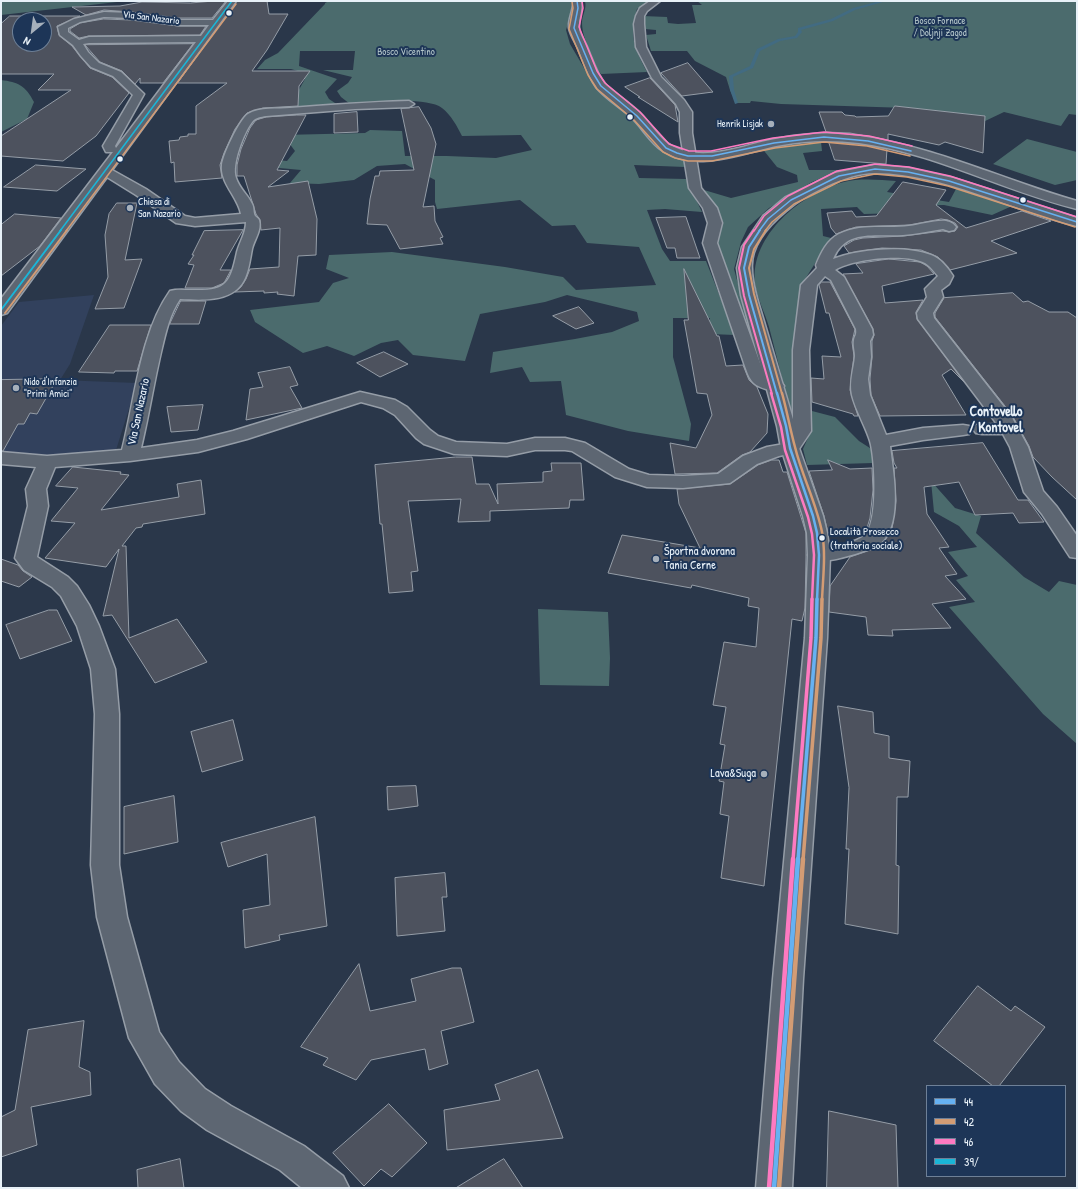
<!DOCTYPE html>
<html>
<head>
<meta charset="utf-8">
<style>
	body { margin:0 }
	#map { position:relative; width:1078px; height:1189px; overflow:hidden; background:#2a374a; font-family:"Patrick Hand",sans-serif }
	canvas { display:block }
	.frame { position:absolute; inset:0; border:2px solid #e8f1f8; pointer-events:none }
	.legend { position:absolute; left:926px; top:1085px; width:140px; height:92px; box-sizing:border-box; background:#1d3557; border:1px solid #6e8097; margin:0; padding:5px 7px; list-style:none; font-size:12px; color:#e8f1f8 }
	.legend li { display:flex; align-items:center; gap:8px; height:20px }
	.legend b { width:20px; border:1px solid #6e8097 }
	.north { position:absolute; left:12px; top:12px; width:40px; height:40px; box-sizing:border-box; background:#1d3557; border:1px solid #6e8097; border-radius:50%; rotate:209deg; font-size:11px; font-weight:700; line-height:16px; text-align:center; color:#e8f1f8 }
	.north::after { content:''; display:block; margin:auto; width:14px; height:18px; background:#a6b0bb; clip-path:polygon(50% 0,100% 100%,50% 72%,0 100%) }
</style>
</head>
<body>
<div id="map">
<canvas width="1078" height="1189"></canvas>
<div class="frame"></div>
<ul class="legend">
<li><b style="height:5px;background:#66b1f2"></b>44</li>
<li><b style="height:5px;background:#d39c74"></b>42</li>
<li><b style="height:5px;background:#fe7ac1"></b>46</li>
<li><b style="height:5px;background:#1ab6d8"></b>39/</li>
</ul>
<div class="north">N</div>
</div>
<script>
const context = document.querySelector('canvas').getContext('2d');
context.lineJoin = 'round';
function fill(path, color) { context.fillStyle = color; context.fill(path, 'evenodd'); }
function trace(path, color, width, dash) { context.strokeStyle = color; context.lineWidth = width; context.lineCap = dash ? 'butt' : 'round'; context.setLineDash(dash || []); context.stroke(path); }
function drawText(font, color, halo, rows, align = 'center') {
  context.font = font + ' "Patrick Hand",sans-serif'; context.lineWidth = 4; context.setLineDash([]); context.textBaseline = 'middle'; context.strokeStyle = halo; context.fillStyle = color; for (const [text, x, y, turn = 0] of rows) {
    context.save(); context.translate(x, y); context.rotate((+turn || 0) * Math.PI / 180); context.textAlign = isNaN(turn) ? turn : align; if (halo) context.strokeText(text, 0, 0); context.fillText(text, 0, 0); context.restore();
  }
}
const built = new Path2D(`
	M94,295L70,364L60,380L137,383L116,450L26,457L1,454V326L19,302Z`);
const green = new Path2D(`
	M1,1H126L1,15Z
	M329,1H571L572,11L566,30L570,44L587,73L601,92L628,114L651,139L684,159L685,167L634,165L639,178L686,179L702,212L665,209L647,210L662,249L670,261H706L735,335L710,334V318H673V357L691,424L689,441L628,431L566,415L561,381L530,382L522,367L490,373L493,352L575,339L612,332L639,321L637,312L567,295L545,302L480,314L465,361L413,355L398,340L381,343L354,356L327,346L303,353L255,322L250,310L319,302L333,283L349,278L326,269L329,255L392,252L505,267L563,277L576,290L656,285L639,247L587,243L575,225L552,226L520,200L437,209L435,202V180L405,164L377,166L354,180L319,184L290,183L301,170L258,166L237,161L266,159L287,161L295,151L283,135L365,133L370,130L402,131L405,156H447L496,158L532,150L521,135L462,136C457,126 451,115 442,108C426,96 371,103 350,104L341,97L337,91L348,83L352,77L323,70H353L355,51H300L299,66L337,79L325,92L329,99L338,105L252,113L243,117L248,107L296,95L305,79L301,72L291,69H257L265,60L278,53L325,4V3Z
	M585,1H650L637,9C629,37 634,47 647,72L601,74C593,62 582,37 582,23C582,15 587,9 585,1Z
	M697,1H1077V115L1069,114L1061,126L1004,112L983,122L908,108L781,104L751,101L750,103H736L730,90L726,77L695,61L687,51H651L646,35L656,34V30L645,29L643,16L667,17L668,23L678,24L696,23L692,5H702Z
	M1,80C18,82 26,86 34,102L27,119L1,132Z
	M1027,139L1077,152V180L1055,185L993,164Z
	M821,142L822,151L803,153L809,170H841L812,182L769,208L748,227L741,242L734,269L762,372L717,245C723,218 720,213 704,190L731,198L798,182L797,175L777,167L761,147Z
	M881,172L919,177L950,185L1012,206L992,215L944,205L898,206L901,213L864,214L857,207L821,209L823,236L831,238L802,284L793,353L795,430C786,395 778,361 769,327C765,313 757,298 755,283C750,235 802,193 844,182C860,178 880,180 896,181L887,192L949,202L956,189C927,178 893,172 862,175Z
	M812,411L835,417L859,441L873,450V463L807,465L803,449L811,431Z
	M931,481L955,508L981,516L976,533L1024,577L1049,592L1059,581L1077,585V744L1043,714L949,607L975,602L956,580L968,576L948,552L977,547L959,526L934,512Z
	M538,609L608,612L610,658L609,686L540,685Z`);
const stream = new Path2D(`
	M880,1H886L855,10L833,21L801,30L802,32L797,38L780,41L760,51L753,68L733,77L734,90L738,103L735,104L730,90L729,76L750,66L757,49L778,39L795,36L798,32V28L831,19L853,8Z`);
const building = new Path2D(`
	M214,1H226L212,18H178L131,12L104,10L86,15L72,7L120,6L142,2L190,3Z
	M237,1H267L269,14H288L267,50L252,71H310L299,86L298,106L263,108L247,113L235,129L224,153L220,165L222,178L175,182L174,162L171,163L169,141L179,140L180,137L188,136V134H196V106L227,83H178Z
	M10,16H80L57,26L59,35L72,46L90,68L112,77L129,93L96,136L63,161L1,156V136L71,90H38L54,74H1V24ZM20,20H44V44H20Z
	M104,19L131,20L178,26H206L200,35L89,36L79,38L70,31V29L80,23Z
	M193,44L163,83H140V78L135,84L122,71L100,62L85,45Z
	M688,63L713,92L682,96L661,73Z
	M650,78L675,105L678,122L638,97H640L625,87Z
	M895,106L985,116L983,153L945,142L939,145L888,134V140L850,133L826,132L819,112H842L845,115L855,116L856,117L888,116Z
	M419,107L431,128L436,144L423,207L434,206L435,221L443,237L440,238L443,244L400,249L387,225L367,224L370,199L375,176H379L380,171L414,170L401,109Z
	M357,112L358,132L334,133V114Z
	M297,115H306L277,170L289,171L268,187L308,181L317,219L316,255L298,256L294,296L277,294L278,292L264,293V291L235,292L241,287L246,279L250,269L279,267L280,228L261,230L260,220L256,214L244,176H237V165L241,149L250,128L256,120L266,117Z
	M829,142L859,144L887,149L886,164L835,160Z
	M36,165L86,169L57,191L4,187Z
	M903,182L946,190L936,205L966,228L1022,211L1051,221L991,241L1017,253L950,270L938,257L921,250L882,248L849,253L844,246L854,240L863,238L903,236L943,231L949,232L955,231L958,227L955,223L948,220L941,219L909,225L856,227L836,234L831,228L827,213L852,211L856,217L876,216Z
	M117,203H137L125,260L142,259L124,308L95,309L108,277L105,235L109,214Z
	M15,214L61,218L40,246L1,276V225Z
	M686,217L700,258H677L675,248H667L656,218Z
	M243,230L220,270H231L224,283L212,288H185L194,265L188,264L194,255H192L204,231Z
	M889,259L920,262L927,266L934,274L882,286L885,303L923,300L916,312L917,319L965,383L951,369L942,375L966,415L880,416L871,395L870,379L872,357V341L874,335L873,329L843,274L863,273L856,264Z
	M684,269L717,336H719L726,366L743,365L749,380L757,387L768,414L767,433L750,452L742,455L717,473L675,474L670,443L696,448L712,415L707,394L697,393L684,320H688Z
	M822,282H830L855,329L852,342L854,356L850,390L858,416H854L853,414L812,402L811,378L824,379L822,356L841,357L829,313H826L819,285Z
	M1013,293L1023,302L1028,301L1049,312H1068L1077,318V500L1052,477L1033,457L1029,446L1012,415L935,317V313L944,298Z
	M181,301H206L199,324H170Z
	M579,307L594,323L576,329L553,316Z
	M110,325H151L137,371H115L114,373L79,372Z
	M384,352L408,364L380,377L357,363Z
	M290,367L298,385L290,387L302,408L246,420L250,389L263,387L258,373Z
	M57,379L37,414L30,413L24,424H18L3,451H1V380Z
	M203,405L198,430L171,432L167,407Z
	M983,443L1018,500H1028L1044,522L1019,523L1013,513L975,515L959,482L924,487L927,514L949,547L939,548L957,574L945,576L966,599L932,604L951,628L892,630L893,636L868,635L866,617L829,612L830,586L850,557L876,548L885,540L892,529L896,501L894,468H897L894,463L892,451Z
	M456,457H472L476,484H489L498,504L497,484L543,482V472L552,471L551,463H581L584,500H570L569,508L490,511V521L458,522L461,499L408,501L418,571L411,572L413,591L389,593L382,524H380L375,465Z
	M772,460H779L783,472H787L806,533V557L805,608L802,621L792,619L764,886L721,878L729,816L720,814L724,782L719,781L725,745L720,744L726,707L713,705L724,642L756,647L759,608L748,606L749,598L692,585L691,588L608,573L622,535L700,548L679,504L677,489L730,484L758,465Z
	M828,460L850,469L872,468L873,490L870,518L867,528L863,534L828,533L824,516L809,471L832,470Z
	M73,467L121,472L120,474L129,475L101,510L179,497L177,484L201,480L205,514L143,524L142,527L136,528L122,546H126L129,638L177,619L207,662L155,683L112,615L103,616L119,549L106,567L45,558L75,523L51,521L78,488L56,486Z
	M1,559L18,565L23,571L32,577L19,587L1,581Z
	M49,610H57L72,641L20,659L6,625Z
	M838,706L873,712L874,733L889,736V758L910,761L908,797H897L896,865L899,866L898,934L845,924L849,849H846L849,788Z
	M233,720L243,760L202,772L191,732Z
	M416,786L418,806L388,810L387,787Z
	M174,796L178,842L124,854V807Z
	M315,817L327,926L279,935L280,940L245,948L243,910L270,905L267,854L228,867L221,843Z
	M445,873L447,897H442L445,931L397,936L395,878Z
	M359,964L370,1011L416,1001L411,979L452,968H461L474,1022L441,1031L448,1064L429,1070L425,1049L371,1060L356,1080L323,1065L328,1058L301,1047Z
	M978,986L1011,1011L1015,1006L1045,1027L999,1086H993L934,1041Z
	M84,1021L79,1067L90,1072L91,1095L31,1107L37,1145L1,1157V1117L15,1110L28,1030Z
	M538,1070L563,1138L447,1150L444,1110L500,1100L495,1085Z
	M389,1104L427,1143L392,1177L381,1169L364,1186L333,1153Z
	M829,1111L896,1125L898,1188H827Z
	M180,1159L184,1188H138L137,1170Z
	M504,1159L523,1188H456Z`);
const minor = new Path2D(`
	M228,1H236L112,170L146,189L185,216L195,218L241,214C238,197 220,183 222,165C223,155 240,119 248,114C259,107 278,109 290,108C330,105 369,102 409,101L414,104L409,107L355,109L266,116C261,117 256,117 252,122C244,132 231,165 236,178C239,188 248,195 252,204C254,207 253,213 255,216C256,217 258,218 259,220C262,230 254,240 252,249C250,259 249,269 245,278C234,303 202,300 180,299C170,314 166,331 162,348C154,381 149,415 141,448L197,440L233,431L360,392L395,400L407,407L430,430L438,436L456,442L507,444L535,438H565L585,443L629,469L649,475L683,476L718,474L743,456L767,447L784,444L793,431V350L801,285L817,268L816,265C821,253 827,240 839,234C861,223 886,229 909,226C920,225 934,220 946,221C950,222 953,223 956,227L954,230L949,231L943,229C929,231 916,234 903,235C876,237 846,228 833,259C858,249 906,245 931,255C940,258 948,268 953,276L949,284L941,290L943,297L933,313L934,318L1011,416L1028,447L1043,491L1057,507L1077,536V558L1070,557L1042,514L1024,492L1010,447L1003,434H982L976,433L973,429L976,425L997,424L918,319L917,313L927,297L925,289L938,276C933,270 928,263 920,261C900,254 853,259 835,270L844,277L872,329L873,335L870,341L871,357L868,379L870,395L886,435L923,428L963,425L969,426L972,430L969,434L963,435L923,440L890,446C893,473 905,531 875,547C859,553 828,564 812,560L808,555L812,550C826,547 852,545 864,536C879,524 875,457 870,441C865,425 856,411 852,395C849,381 854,369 855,356C855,351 853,345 854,340C855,335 857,335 856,329L831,280L825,276L817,285L809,350L811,431L797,452L779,456L757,464L730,483L683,488L647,487L615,477L572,451L565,450H535L507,456L454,454L424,444L416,438L395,415L383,408L361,402L247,439L198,452L130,461L55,467L46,489L48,506L37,557L68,577L77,586L89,605L99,626L115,669L119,714V865L127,917L159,1032L179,1062L205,1089L231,1106L304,1146L343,1176L349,1188H302L280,1170L207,1130L181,1111L155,1084L129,1038L97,917L91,865L95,714L91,669L77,626L61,596L52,587L24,570L15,558L28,506L26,489L36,467L1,464V452L47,456L122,450C135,400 140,333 170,291C177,289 184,290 191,290C226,291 230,285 237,252C240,241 246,233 246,222L195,226L176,223L136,195L107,177L7,313L1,315V299L113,152H106L103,146L133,95L113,76L91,67L81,56L73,45L60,35L58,27L74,19L104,12L131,13L178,20H213ZM104,17L131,18L178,25H209L201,36L89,37L79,40L68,32V28L80,22ZM196,42L116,148L115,146L144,94L121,72L99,63L88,52L83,44L89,43Z
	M650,1H660L647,11L644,16V24L646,47L661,77L684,100L692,112V133L701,188L717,208L722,223L717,243L761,366L766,376L781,382L784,386L781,390C773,392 757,388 752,381C748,376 747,371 745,366L703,243L708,223L703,208L689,188L680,133V112L676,104L652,78L636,47L634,24L636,16L640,8Z`);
const secondary = new Path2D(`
	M573,1H581C583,10 578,19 579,28C579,34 585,42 587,47C592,59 597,75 606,85C617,95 630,103 641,114C650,123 661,141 672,146C706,164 747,143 781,138C807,133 834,132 860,136C935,147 1004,180 1077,201V209C1003,191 935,153 859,143C834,140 808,140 782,145C746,151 698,174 663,151C650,143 642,127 631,117C620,107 605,98 596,87C588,75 583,61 578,48C575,42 570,34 569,28C568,19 574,10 573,1Z
	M875,165L908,168L953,178L1077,218V226C1010,210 946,174 876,173C849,172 806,194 786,211C769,225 750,246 752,269C752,287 760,307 765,325C775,358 785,392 795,426L799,448L823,516L827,533L830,555L827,638L803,979L792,1188H756L773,979L805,638L808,555L807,533L803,516L781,448L777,426L741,295L737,268L742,247L763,216L786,197L835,173Z`);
const bus1Far4 = new Path2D(`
	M577,1L578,8L574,28L593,73L601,86L637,116L666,148L677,153L688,156H712L774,143L824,137L868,141L911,151
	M759,231L768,219L791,200L839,176L875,169L908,172L949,181L1077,222`);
const bus1Far3 = new Path2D(`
	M760,230L749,247L744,268L749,295L777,394`);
const bus1Far2 = new Path2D(`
	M777,393L786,426L790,448L813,516L817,533L819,555L817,600`);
const bus1Far1 = new Path2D(`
	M798,860L816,638L817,599`);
const bus1 = new Path2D(`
	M774,1188L798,859`);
const bus2Far4 = new Path2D(`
	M572,2L573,8L569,29L588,75L597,89L634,120L663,152L675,158L688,161H712L775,148L824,142L867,146L910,156
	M66,231L236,4
	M765,231L772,222L794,204L841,181L875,174L907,177L948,186L1075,227`);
const bus2Far3 = new Path2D(`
	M766,230L754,249L749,268L754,294L782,394
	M5,313L67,230`);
const bus2Far2 = new Path2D(`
	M782,393C787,411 790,429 795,447C802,476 816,502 822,532C826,554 823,577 822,600`);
const bus2Far1 = new Path2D(`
	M803,860L821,638L822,599`);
const bus2 = new Path2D(`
	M779,1188L803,859`);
const bus3Far4 = new Path2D(`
	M582,1L583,8L579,27L597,71L605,83L640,112L669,144L689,151H711L773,138L824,132L869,136L912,146
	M754,231L764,216L788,196L837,171L875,164L909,167L950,176L1077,217`);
const bus3Far3 = new Path2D(`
	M754,230L744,245L739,268L744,296L772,394`);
const bus3Far2 = new Path2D(`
	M771,393L781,427L785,450L808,517L812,534L814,555L812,600`);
const bus3Far1 = new Path2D(`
	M793,860L811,638L812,599`);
const bus3 = new Path2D(`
	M769,1188L793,859`);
const bus4Far1 = new Path2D(`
	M60,231L232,1`);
const bus4 = new Path2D(`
	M1,310L61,230`);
const markers = [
	[229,13,3.5,"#e8f1f8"],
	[630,117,3.5,"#e8f1f8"],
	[771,124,4,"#a6b0bb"],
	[120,159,3.5,"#e8f1f8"],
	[1023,200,3.5,"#e8f1f8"],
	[130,208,4,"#a6b0bb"],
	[16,388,4,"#a6b0bb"],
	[822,538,3.5,"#e8f1f8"],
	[656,559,4,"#a6b0bb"],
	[764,774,4,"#a6b0bb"]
];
const farStreetnames = [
	["Via San Nazario",151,18,7]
];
const farParknames = [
	["Bosco Fornace",940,21],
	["/ Doljnji Zagod",940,33],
	["Bosco Vicentino",406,52]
];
const farPoinames = [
	["Henrik Lisjak",763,124,"right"],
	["Chiesa di",138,202],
	["San Nazario",138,214],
	["Nido d'Infanzia",24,382],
	["\"Primi Amici\"",24,394]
];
const busNames = [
	["Località Prosecco",830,532],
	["(trattoria sociale)",830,546]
];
const streetNames = [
	["Via San Nazario",139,412,-78]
];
const poiNames = [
	["Športna dvorana",664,552],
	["Tania Cerne",664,566],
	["Lava&Suga",756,774,"right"]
];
const quarterNames = [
	["Contovello",996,412],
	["/ Kontovel",996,428]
];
fill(built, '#32415d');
fill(green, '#4b6b6d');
fill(stream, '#426b82');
fill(building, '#4d525e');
trace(building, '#959da7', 1);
trace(minor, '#959da7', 3);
trace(secondary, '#959da7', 3);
fill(minor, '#5d6672');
fill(secondary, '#5d6672');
trace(bus1Far4, '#66b1f2', 1.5);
trace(bus1Far3, '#66b1f2', 2);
trace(bus1Far2, '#66b1f2', 2.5);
trace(bus1Far1, '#66b1f2', 3.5);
trace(bus1, '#66b1f2', 4.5);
trace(bus2Far4, '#d39c74', 1.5);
trace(bus2Far3, '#d39c74', 2);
trace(bus2Far2, '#d39c74', 2.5);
trace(bus2Far1, '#d39c74', 3.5);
trace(bus2, '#d39c74', 4.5);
trace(bus3Far4, '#fe7ac1', 1.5);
trace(bus3Far3, '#fe7ac1', 2);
trace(bus3Far2, '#fe7ac1', 2.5);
trace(bus3Far1, '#fe7ac1', 3.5);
trace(bus3, '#fe7ac1', 4.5);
trace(bus4Far1, '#1ab6d8', 1.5);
trace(bus4, '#1ab6d8', 2);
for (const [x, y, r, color] of markers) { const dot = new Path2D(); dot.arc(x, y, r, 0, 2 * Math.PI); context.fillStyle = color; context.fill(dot); trace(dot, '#1d3557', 1.5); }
drawText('10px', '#e8f1f8', '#1d3557', farStreetnames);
drawText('10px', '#b3c5c9', '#1d3557', farParknames);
drawText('10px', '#e8f1f8', '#1d3557', farPoinames, 'left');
drawText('11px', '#e8f1f8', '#1d3557', busNames, 'left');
drawText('12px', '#e8f1f8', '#1d3557', streetNames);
drawText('12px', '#e8f1f8', '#1d3557', poiNames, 'left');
drawText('bold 14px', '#e8f1f8', '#1d3557', quarterNames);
</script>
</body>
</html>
